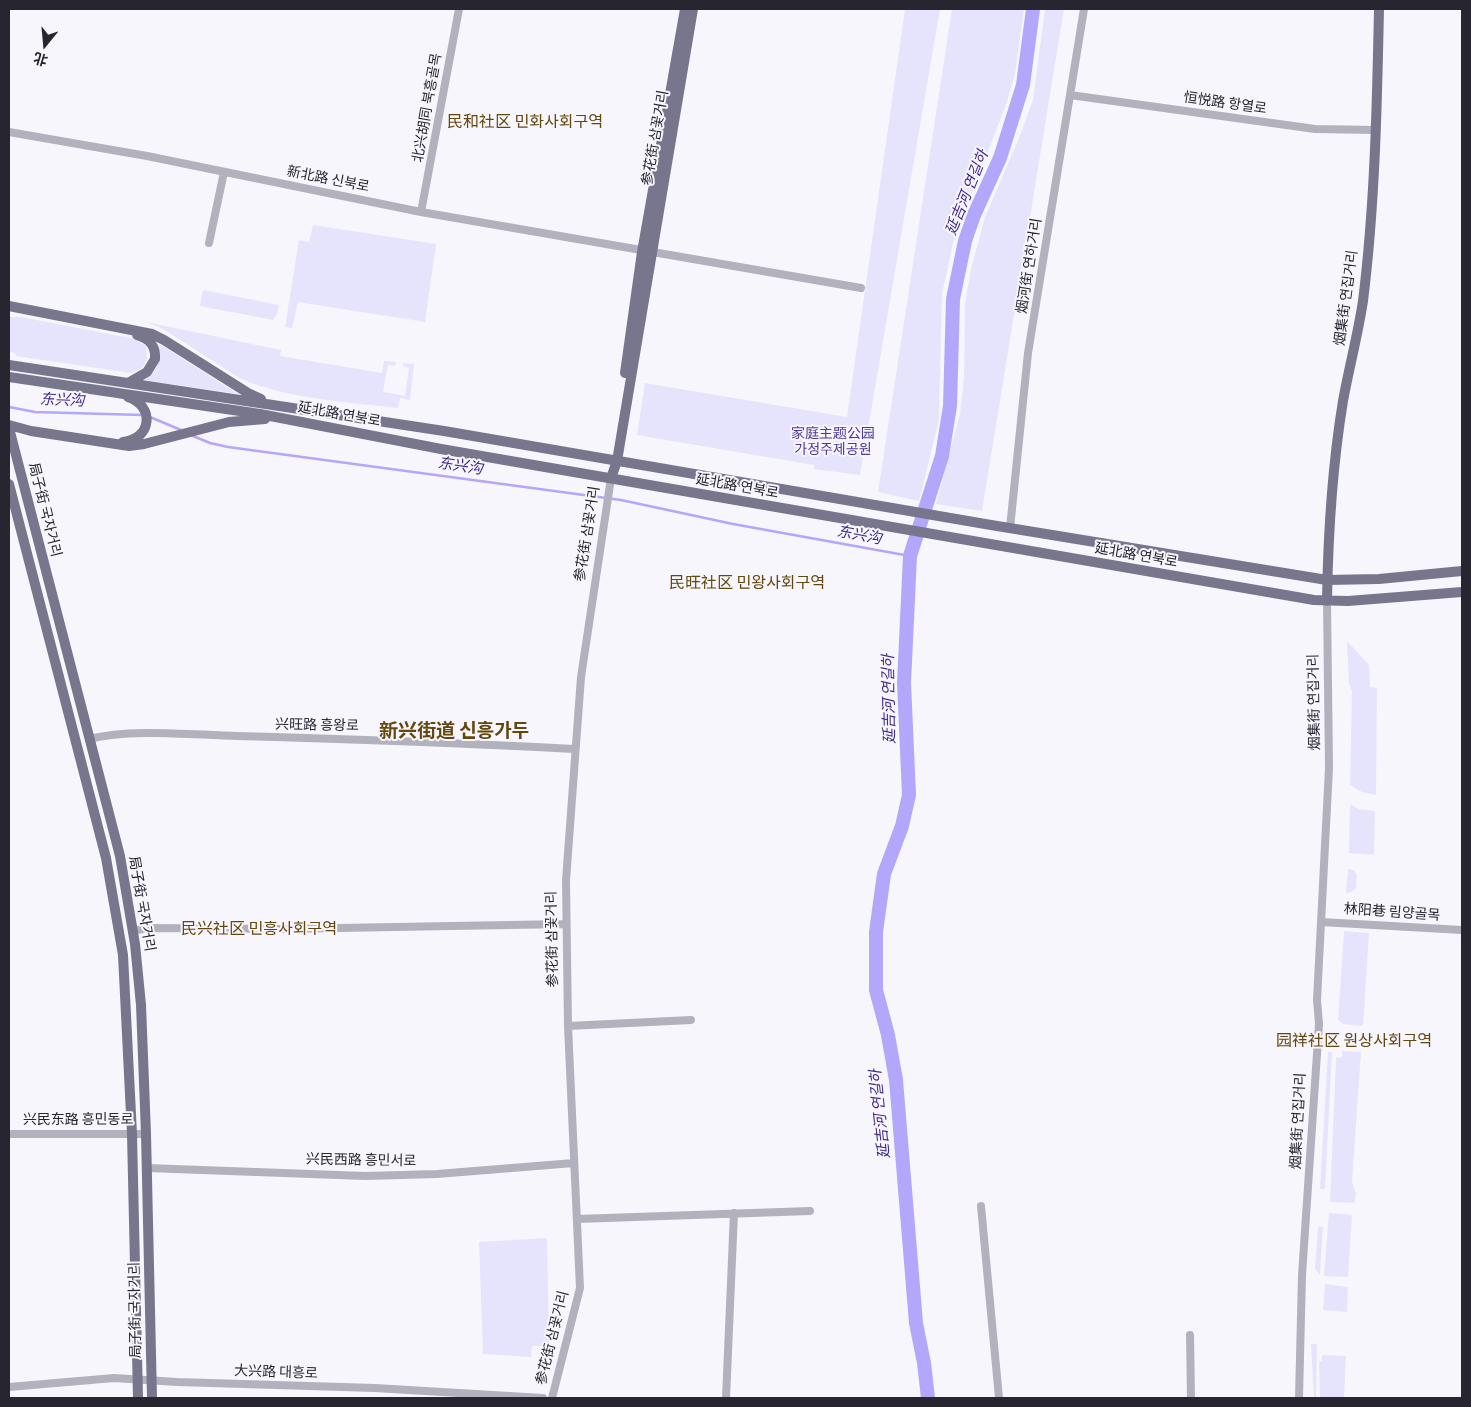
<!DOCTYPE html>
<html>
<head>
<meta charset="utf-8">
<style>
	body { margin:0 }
	#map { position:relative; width:1471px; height:1407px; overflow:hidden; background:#f7f6fd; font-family:"Titillium Web","Noto Sans SC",sans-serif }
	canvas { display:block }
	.frame { position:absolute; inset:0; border:10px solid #262530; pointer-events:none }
	.north { position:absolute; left:20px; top:20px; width:50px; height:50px; -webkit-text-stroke:4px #f7f6fd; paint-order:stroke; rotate:197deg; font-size:14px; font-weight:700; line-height:20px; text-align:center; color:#262530 }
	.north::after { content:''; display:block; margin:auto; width:18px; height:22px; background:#262530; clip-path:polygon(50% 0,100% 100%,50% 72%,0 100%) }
</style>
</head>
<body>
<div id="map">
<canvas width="1471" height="1407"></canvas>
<div class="frame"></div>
<div class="north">北</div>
</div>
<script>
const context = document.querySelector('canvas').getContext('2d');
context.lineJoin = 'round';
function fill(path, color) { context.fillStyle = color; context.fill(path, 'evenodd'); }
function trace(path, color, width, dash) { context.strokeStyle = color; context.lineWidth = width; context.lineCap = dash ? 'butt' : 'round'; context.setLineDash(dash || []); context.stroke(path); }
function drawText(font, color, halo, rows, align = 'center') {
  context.font = font + ' "Titillium Web","Noto Sans SC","Noto Sans KR",sans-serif'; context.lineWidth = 4; context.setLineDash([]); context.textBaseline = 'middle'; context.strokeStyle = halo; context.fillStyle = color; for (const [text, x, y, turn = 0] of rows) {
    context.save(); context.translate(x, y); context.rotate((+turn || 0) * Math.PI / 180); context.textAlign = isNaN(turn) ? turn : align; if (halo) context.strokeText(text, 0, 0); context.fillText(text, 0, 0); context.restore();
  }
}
const green = new Path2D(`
	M905,9H940L860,475L814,469V465L637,435L645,383L847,417Z
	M952,9H1024L1015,74L1007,102L953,243L942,294L939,420L919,501L878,492Z
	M1045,9H1064L982,511L936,504L960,414L964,377L965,304L971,269L985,217L1017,143L1033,100Z
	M313,225L436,244L425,322L298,302L292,328L285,327L299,240L309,242Z
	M203,290L279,305L277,314L273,320L200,306Z
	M9,317H21L135,339L146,346L147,360L142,368L131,373L16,356L15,353L9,352Z
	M146,322L281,350L280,356L382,373L384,361L396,362L395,366L388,365L383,392L405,396L409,368L403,366V363L414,364L410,400L400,398L398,408C346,402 290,399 241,379L163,329Z
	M161,345L238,394L144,380C158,372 161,362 157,346Z
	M1347,641L1369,665L1370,687L1377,688L1376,795L1362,792L1350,785L1352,691L1349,684Z
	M1350,804L1359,809L1375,811L1374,855L1349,853Z
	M1348,869L1354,870L1357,875L1356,888L1351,892L1346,893Z
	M1344,931L1369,933L1363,1026L1343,1024L1338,1020Z
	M1342,1051L1361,1052L1352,1182L1356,1194L1354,1203L1330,1202L1336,1058L1342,1057Z
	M1328,1052H1332L1325,1189H1320Z
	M1329,1213L1352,1215L1348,1277L1324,1276Z
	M1318,1227H1323L1320,1275L1315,1269Z
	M547,1238L549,1346H532L531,1357L483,1354L479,1242Z
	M1325,1284L1348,1287L1347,1312L1323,1310Z
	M1311,1344H1317L1316,1398H1314Z
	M1322,1355L1346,1356L1344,1398H1320L1319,1361H1322Z`);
const stream = new Path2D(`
	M9,407L35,412L142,415
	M150,417L181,430
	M193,436L210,443L228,447L621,500L733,524L910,556`);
const river = new Path2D(`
	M928,1398L924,1363L916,1323L896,1080L888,1035L876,990V932L884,874L902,826L909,795L904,683L910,556L942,456L950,406L953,299L965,241L974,215L1000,158L1023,85L1033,9`);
const minor = new Path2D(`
	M1070,95L1315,129L1376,130
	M9,132L147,156L421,212L861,288
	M421,212L459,9
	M209,243L224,172
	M1010,528L1028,353L1084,9
	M89,739C132,728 192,735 237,736C349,739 462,743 574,749
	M1321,922L1462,930
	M133,931L147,928L281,929L566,924
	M568,1026L691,1020
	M9,1134H146
	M147,1168L365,1176L437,1174L574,1163
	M981,1206L999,1398
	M577,1219L810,1211
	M1190,1335L1191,1398
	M9,1387L114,1378L177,1382L375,1388L543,1398
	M552,1398L580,1288L568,1026L566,880L581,677L611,478
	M726,1398L734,1213
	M1299,1398L1302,1275L1319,1024L1317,1000L1329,768L1327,601`);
const major = new Path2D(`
	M9,306L152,334L164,340L248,393L261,399
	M9,365L444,431L991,525L1327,580L1379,579L1462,571
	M625,373L642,252L685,9
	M9,377L260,414L441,449L1314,600L1348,601L1462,592
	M128,383L147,372L155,359C156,346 150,339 137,335
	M9,425L31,431L129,446L144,444L229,422L265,419
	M9,428L120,856L135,944L141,1005L146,1134L152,1398
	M123,442C152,439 155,406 128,397
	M611,478L617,461L693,9
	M9,484L106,858L123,955L132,1134L138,1398
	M1327,601C1328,534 1332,468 1343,401C1349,368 1358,334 1363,301C1375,204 1377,106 1379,9`);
const streetNames = [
	["恒悦路 항열로",1225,104,8],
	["北兴胡同 북흥골목",428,108,-80],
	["参花街 삼꽃거리",656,138,-80],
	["新北路 신북로",328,180,11],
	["烟河街 연하거리",1030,266,-81],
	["烟集街 연집거리",1347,298,-82],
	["延北路 연북로",339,415,10],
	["延北路 연북로",737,487,10],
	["局子街 국자거리",44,510,76],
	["参花街 삼꽃거리",588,534,-81],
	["延北路 연북로",1136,556,10],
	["烟集街 연집거리",1315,702,-91],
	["兴旺路 흥왕로",317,726,1],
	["局子街 국자거리",141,904,80],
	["林阳巷 림양골목",1392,913,4],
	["参花街 삼꽃거리",553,939,-91],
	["兴民东路 흥민동로",78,1121],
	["烟集街 연집거리",1299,1121,-87],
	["兴民西路 흥민서로",361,1161,1],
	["局子街 국자거리",136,1310,-91],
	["参花街 삼꽃거리",553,1338,-76],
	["大兴路 대흥로",276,1373,2]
];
const parkNames = [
	["家庭主题公园",833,435],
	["가정주제공원",833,451]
];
const waterNames = [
	["延吉河 연길하",968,193,-68],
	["东兴沟",62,401,2],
	["东兴沟",460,467,8],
	["东兴沟",859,536,10],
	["延吉河 연길하",890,699,-91],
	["延吉河 연길하",881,1114,-96]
];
const quarterNames = [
	["民和社区 민화사회구역",525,123],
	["民旺社区 민왕사회구역",747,584],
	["民兴社区 민흥사회구역",259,930],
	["园祥社区 원상사회구역",1354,1042]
];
const districtNames = [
	["新兴街道 신흥가두",454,732]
];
fill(green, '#e6e4fd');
trace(stream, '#b2a7fb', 2.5);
trace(river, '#b2a7fb', 14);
trace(minor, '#b2b1be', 8);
trace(major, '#78768d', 10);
drawText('14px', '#262530', '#f7f6fd', streetNames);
drawText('14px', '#4f3998', '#f7f6fd', parkNames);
drawText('italic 15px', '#422988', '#f7f6fd', waterNames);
drawText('16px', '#64470e', '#f7f6fd', quarterNames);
drawText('bold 19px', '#64470e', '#f7f6fd', districtNames);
</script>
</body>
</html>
